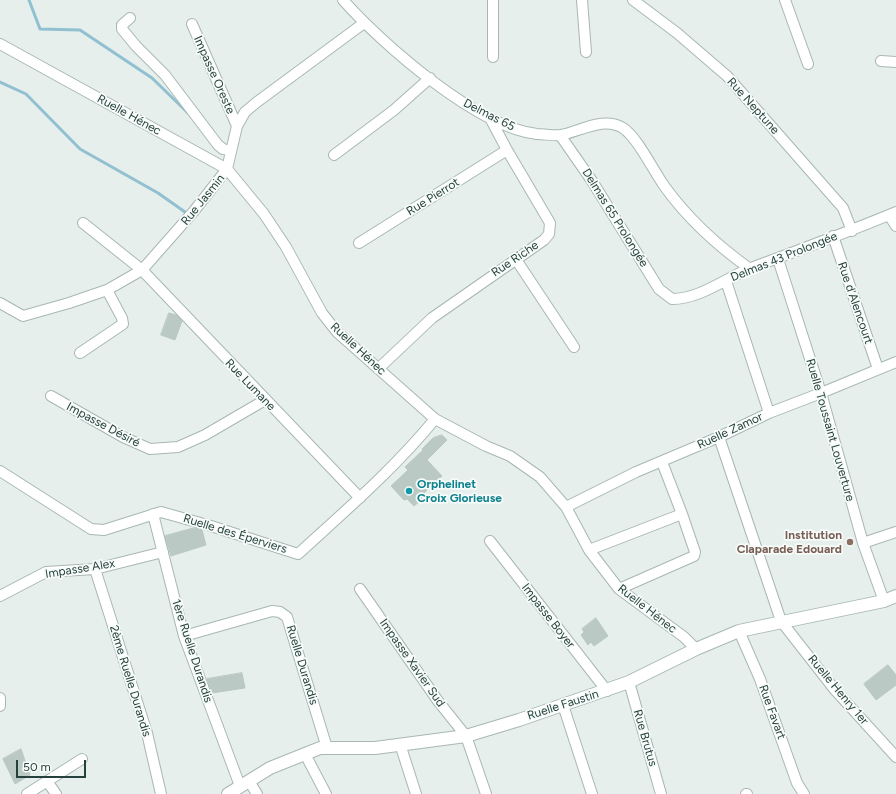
<!DOCTYPE html>
<html>
<head>
<meta charset="utf-8">
<style>
	body { margin:0 }
	#map { position:relative; width:896px; height:794px; overflow:hidden; background:#e6efec; font-family:Figtree,sans-serif }
	canvas { display:block }
	.scale { position:absolute; left:16px; top:760px; width:70px; height:18px; box-sizing:border-box; border:2px solid #25413c; border-top:0; padding-left:5px; font-size:12px; line-height:14px; white-space:nowrap; color:#25413c; -webkit-text-stroke:3px #f7fbf9; paint-order:stroke }
</style>
</head>
<body>
<div id="map">
<canvas width="896" height="794"></canvas>
<div class="scale">50 m</div>
</div>
<script>
const context = document.querySelector('canvas').getContext('2d');
context.lineJoin = 'round';
function trace(path, color, width, dash) { context.strokeStyle = color; context.lineWidth = width; context.lineCap = dash ? 'butt' : 'round'; context.setLineDash(dash || []); context.stroke(path); }
function fill(path, color) { context.fillStyle = color; context.fill(path, 'evenodd'); }
function drawText(font, color, halo, rows, align = 'center') {
  context.font = font + ' Figtree,sans-serif'; context.lineWidth = 3.5; context.setLineDash([]); context.textBaseline = 'middle'; context.strokeStyle = halo; context.fillStyle = color; for (const [text, x, y, turn = 0] of rows) {
    context.save(); context.translate(x, y); context.rotate((+turn || 0) * Math.PI / 180); context.textAlign = isNaN(turn) ? turn : align; if (halo) context.strokeText(text, 0, 0); context.fillText(text, 0, 0); context.restore();
  }
}
const stream = new Path2D(`
	M29,0L40,29L80,30L152,78L188,113
	M0,82L26,94L80,149L158,193L185,212`);
const building = new Path2D(`
	M169,313L176,315L182,321L175,340L161,335Z
	M442,435L447,440L427,460L442,476L424,493L426,496L414,506L407,499L404,500L391,486L408,470L405,467L423,450L422,449L433,438Z
	M194,528L202,530L206,545L171,556L165,536Z
	M596,618L608,636L594,646L591,642L588,645L581,635L584,632L582,629Z
	M888,665L896,675V685L876,700L864,684Z
	M242,673L245,688L212,693L207,679Z
	M21,749L30,775L15,784L3,759Z`);
const minor = new Path2D(`
	M343,0C382,44 478,128 537,134C545,134 554,136 561,135C581,131 604,116 623,128C638,138 654,172 665,187C688,219 718,246 750,269
	M582,0L586,52
	M633,0L677,33L727,76L843,208L852,231
	M785,0L808,64
	M130,18L122,25V29L136,46L165,75L218,145L223,149L231,151
	M192,24L237,126
	M0,44L227,169L264,214L286,247L322,313L337,332L435,419L486,446L510,456L540,477L566,507L589,550L619,589L684,637L696,649
	M493,57V0
	M881,61L896,62
	M560,135L592,181L659,289L672,299C700,299 726,278 751,268C799,250 848,232 896,212
	M334,155L394,110L430,78
	M889,215L896,226
	M83,223L142,270L360,498
	M833,236L878,369
	M359,243L507,150
	M515,258L574,347
	M778,259L821,393L863,543L884,601
	M726,281L769,413
	M0,303L23,316L69,303L107,290L142,270L194,211L227,169L237,126L245,112L257,102L364,23
	M80,353L123,324L122,318L107,290
	M378,369L432,318L544,240L549,234L550,223L507,150L490,118
	M51,396L123,437L150,449L178,447L205,435L265,400
	M719,437L781,621L835,690L896,757
	M0,471L91,529L104,530L161,512L211,526L298,554C345,511 394,469 435,419
	M566,507L636,472L719,437L769,413L821,393L896,362
	M153,514L184,636L240,786
	M490,541L607,691
	M863,543L896,532
	M589,550L682,514L662,462
	M95,569L147,733L161,794
	M360,589L438,701L466,736L486,794
	M619,589L694,556L695,552L682,514
	M0,596L46,572L95,569L163,552
	M739,631L760,679L797,783L804,794
	M184,636L272,611L280,612L287,617L327,748
	M629,682L661,794
	M0,698V706
	M563,705L592,794
	M400,744L416,794
	M305,754L326,794
	M47,781L56,794
	M249,781L257,794
	M27,794L82,759
	M746,794H747`);
const tertiary = new Path2D(`
	M228,794L270,768L320,748H375L466,736L519,720L629,682L696,649L739,631L884,601L896,596`);
const markers = [
	[409,491,4,"#0f9aa8"],
	[850,542,4,"#8d6e63"]
];
const streetNames = [
	["Impasse Oreste",214,75,66],
	["Rue Neptune",753,106,48],
	["Ruelle Hénec",129,115,29],
	["Delmas 65",489,115,27],
	["Rue Pierrot",433,197,-32],
	["Rue Jasmin",203,200,-51],
	["Delmas 65 Prolongée",615,218,58],
	["Delmas 43 Prolongée",784,257,-22],
	["Rue Riche",515,259,-34],
	["Rue d'Alencourt",855,303,71],
	["Ruelle Hénec",358,349,43],
	["Rue Lumane",250,385,46],
	["Impasse Désiré",103,425,28],
	["Ruelle Toussaint Louverture",830,430,74],
	["Ruelle Zamor",730,431,-25],
	["Ruelle des Éperviers",235,534,17],
	["Impasse Alex",80,569,-9],
	["Ruelle Hénec",647,609,38],
	["Impasse Boyer",548,616,52],
	["1ère Ruelle Durandis",192,651,72],
	["Impasse Xavier Sud",412,663,55],
	["Ruelle Durandis",302,665,73],
	["2ème Ruelle Durandis",130,681,73],
	["Ruelle Henry 1er",838,690,50],
	["Ruelle Faustin",563,705,-18],
	["Rue Favart",772,712,70],
	["Rue Brutus",645,738,74]
];
const cultureNames = [
	["Orphelinet",417,484],
	["Croix Glorieuse",417,498]
];
const educationNames = [
	["Institution",842,535],
	["Claparade Edouard",842,549]
];
trace(stream, '#91c0d1', 3);
fill(building, '#bbc9c5');
trace(building, '#b9c8c3', 1);
trace(minor, '#a8b7b4', 12);
trace(tertiary, '#a8b7b4', 14);
trace(minor, '#fff', 10);
trace(tertiary, '#fff', 12);
for (const [x, y, r, color] of markers) { const dot = new Path2D(); dot.arc(x, y, r, 0, 2 * Math.PI); context.fillStyle = color; context.fill(dot); trace(dot, '#f7fbf9', 1.5); }
drawText('12px', '#25413c', '#f7fbf9', streetNames);
drawText('bold 12px', '#0d838f', '#f7fbf9', cultureNames, 'left');
drawText('bold 12px', '#785e54', '#f7fbf9', educationNames, 'right');
</script>
</body>
</html>
